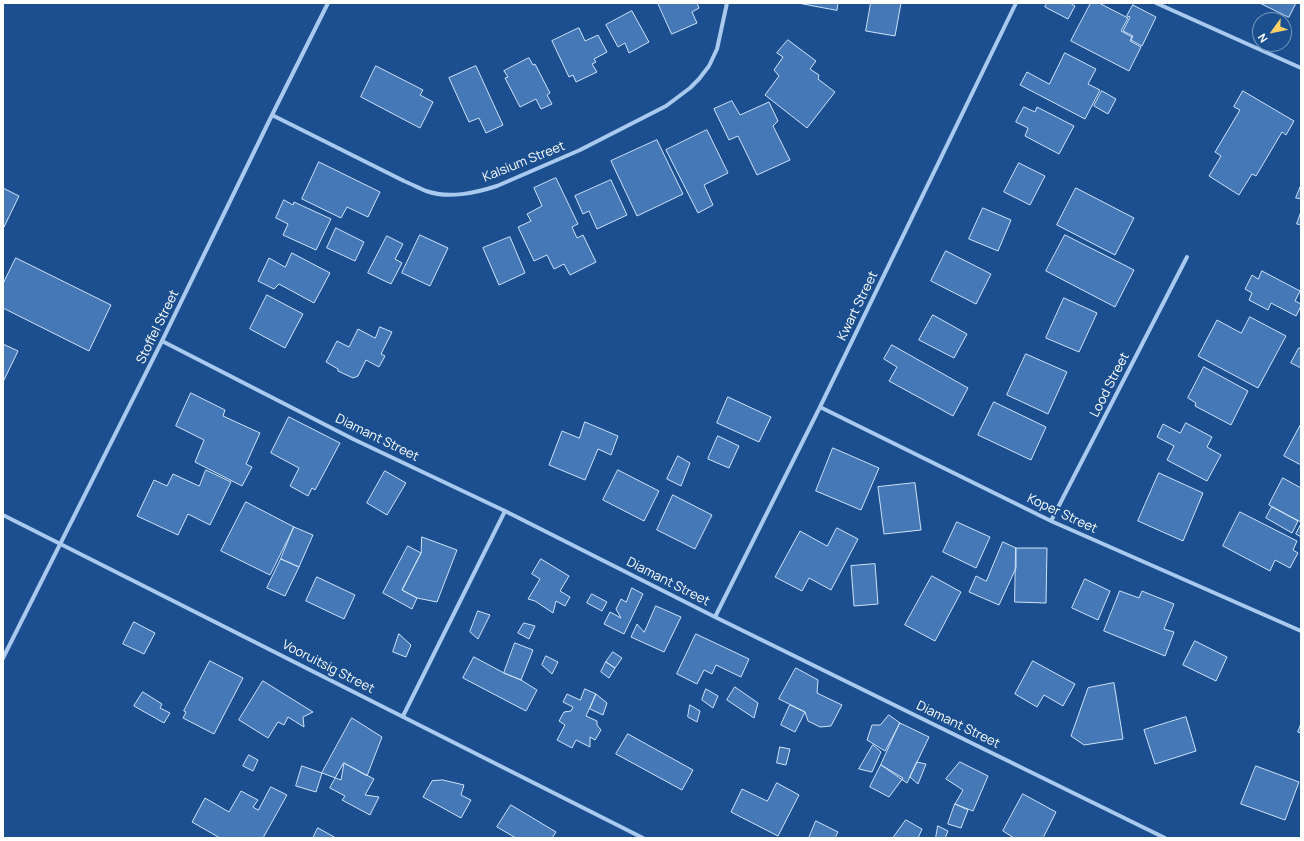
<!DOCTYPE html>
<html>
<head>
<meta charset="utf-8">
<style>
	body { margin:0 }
	#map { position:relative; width:1304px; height:841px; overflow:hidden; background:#1b4f8f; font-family:Manrope,sans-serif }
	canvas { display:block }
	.frame { position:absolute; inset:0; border:4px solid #fff; pointer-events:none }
	.north { position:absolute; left:1252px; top:12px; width:40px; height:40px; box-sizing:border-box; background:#1b4f8f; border:1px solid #7695bc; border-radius:50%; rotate:237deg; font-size:11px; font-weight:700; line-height:16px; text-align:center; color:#fff }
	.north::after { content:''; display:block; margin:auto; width:14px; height:18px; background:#ffd166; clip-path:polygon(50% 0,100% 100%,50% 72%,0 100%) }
</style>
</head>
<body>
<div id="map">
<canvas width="1304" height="841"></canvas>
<div class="frame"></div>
<div class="north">N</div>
</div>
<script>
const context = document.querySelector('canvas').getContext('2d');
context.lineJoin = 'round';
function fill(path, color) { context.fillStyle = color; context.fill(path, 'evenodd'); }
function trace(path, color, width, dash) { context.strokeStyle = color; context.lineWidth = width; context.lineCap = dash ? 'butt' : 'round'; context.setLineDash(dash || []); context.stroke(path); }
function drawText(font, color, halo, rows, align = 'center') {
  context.font = font + ' Manrope,sans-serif'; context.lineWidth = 4; context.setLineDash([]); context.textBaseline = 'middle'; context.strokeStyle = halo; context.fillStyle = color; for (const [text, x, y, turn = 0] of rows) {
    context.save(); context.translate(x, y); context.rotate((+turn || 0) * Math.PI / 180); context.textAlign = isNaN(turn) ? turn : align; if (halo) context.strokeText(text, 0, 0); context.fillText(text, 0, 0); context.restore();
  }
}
const building = new Path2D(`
	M658,3H697L699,8L692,12L697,23L672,34Z
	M798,3H838L837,10Z
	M871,3H901L895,36L866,31Z
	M1047,3H1070L1075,6L1068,19L1045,7Z
	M1091,3H1099L1128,18L1121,31L1132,37L1130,41L1141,47L1129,71L1071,41Z
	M1260,3H1296L1289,17Z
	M1133,5L1156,17L1142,46L1131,40L1133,36L1123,31L1130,17L1127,16Z
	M632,11L649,42L629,53L625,43L618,47L606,25Z
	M579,28L585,41L598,35L607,52L594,59L596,62L592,64L597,72L576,82L573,75L569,77L552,41Z
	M788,40L816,61L810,69L819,75L818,79L835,92L807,128L765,95L779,76L774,70L783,57L777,53Z
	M1065,53L1096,69L1088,84L1100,90L1085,119L1020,85L1027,72L1049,84Z
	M529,58L533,65L535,64L550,93L547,95L552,104L541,109L536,99L520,107L505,78L508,77L504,71Z
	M376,66L423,90L420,95L433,102L420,128L361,97Z
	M476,66L503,125L486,133L479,118L469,122L449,78Z
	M1102,91L1116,99L1108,114L1094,106Z
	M1243,91L1294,121L1286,135L1282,132L1256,176L1252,174L1239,195L1209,176L1221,156L1215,152L1240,110L1234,107Z
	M732,101L740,115L769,102L778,121L773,126L790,160L757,175L738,136L729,140L714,109Z
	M1024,107L1035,112L1037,107L1074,126L1059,154L1025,136L1028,128L1016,122Z
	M707,130L728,173L704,185L713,205L698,213L666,150Z
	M657,140L683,194L637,216L611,161Z
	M319,162L380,192L368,217L347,207L341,218L302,199Z
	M1019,163L1045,176L1030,205L1004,192Z
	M556,178L578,224L572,227L577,238L583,235L596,262L570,275L564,264L554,269L547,255L534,261L518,227L531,221L527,214L542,206L534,188Z
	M611,180L627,215L597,229L589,211L583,214L575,196Z
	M1301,185V199L1296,198Z
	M3,188L19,196L4,227H3Z
	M1076,188L1134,218L1115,255L1057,225Z
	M284,200L293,205L294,202L331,219L316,250L283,235L288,224L276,218Z
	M983,208L1011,220L998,251L969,239Z
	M1301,212V225L1297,224Z
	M336,228L364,242L355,261L327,248Z
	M420,235L448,248L430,286L402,273Z
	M1065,235L1134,270L1115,307L1046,271Z
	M387,236L403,244L395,259L402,263L391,284L368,273Z
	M510,237L525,273L499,285L483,248Z
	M946,251L991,274L976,304L931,281Z
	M292,253L330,273L314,303L279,284L274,289L258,281L269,258L285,267Z
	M16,258L111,305L89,351L3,308V284Z
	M1262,271L1300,291L1295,301L1301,304V306L1296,316L1271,303L1268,310L1249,300L1252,293L1245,289L1252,275L1258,279Z
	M267,295L303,314L285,348L250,329Z
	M1064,298L1097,313L1079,352L1046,338Z
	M933,315L967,334L954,358L919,340Z
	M1250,317L1286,336L1258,388L1198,356L1217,320L1241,333Z
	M380,327L392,332L381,354L385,356L379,367L366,360L358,376L353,378L338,371V369L326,362L337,341L349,347L358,329L375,338Z
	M3,344L18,351L3,382Z
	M892,345L968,388L953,416L889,381L897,367L884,359Z
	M1299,348L1301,349V368L1291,363Z
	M1026,354L1067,372L1048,414L1007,395Z
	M1204,367L1248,391L1231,425L1195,406L1196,403L1188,398Z
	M191,393L225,410L223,416L260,433L246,464L252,467L242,486L195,462L204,440L176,426Z
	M728,397L771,417L759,442L717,423Z
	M994,402L1046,427L1031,460L978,435Z
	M289,417L340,443L315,490L312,488L308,496L290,486L299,468L271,453Z
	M585,422L618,436L611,455L598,449L585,480L549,465L562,431L579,438Z
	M1186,423L1212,437L1207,447L1221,455L1207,481L1167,460L1174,446L1157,437L1163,424L1180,433Z
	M1301,424V465L1284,456Z
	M718,436L739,446L729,468L708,459Z
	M833,448L879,468L861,510L816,491Z
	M678,456L690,463L681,486L667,479Z
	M206,470L231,482L210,525L188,514L178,535L137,516L154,480L167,486L173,474L199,486Z
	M618,470L659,491L644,521L603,500Z
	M385,471L406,483L387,515L367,503Z
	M1159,473L1203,493L1183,541L1138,521Z
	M1283,478L1301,488V522L1269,505Z
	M915,483L921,530L884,534L878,487Z
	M673,495L712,515L695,549L657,530Z
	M246,502L294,527L270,575L221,551Z
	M1272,507L1298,521L1292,533L1266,518Z
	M1240,512L1297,541L1293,550L1298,553L1290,568L1275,560L1270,571L1223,546Z
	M957,522L990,537L976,568L943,552Z
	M1301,524V537L1296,534Z
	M294,527L313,535L299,567L281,559Z
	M837,528L858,539L831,590L809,578L802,591L775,577L800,531L827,546Z
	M422,537L457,550L437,602L417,598L402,590L421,553Z
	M1003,542L1016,548V568L999,605L969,592L976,576L986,581Z
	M408,546L421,553L402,590L417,598L412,609L383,593Z
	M1016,548H1047L1046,603L1015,602Z
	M281,559L299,567L285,596L267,588Z
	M541,559L569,576L560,591L570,597L565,606L556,601L553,613L535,601L528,599L540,579L532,574Z
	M875,564L878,604L854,606L851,566Z
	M932,576L961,592L935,641L905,625Z
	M317,577L355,595L344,619L306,601Z
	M1085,579L1110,591L1098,620L1072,608Z
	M632,588L643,594L624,634L604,624L610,612L621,618L616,609L621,599L626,602Z
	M1120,591L1139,598L1142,591L1174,604L1164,629L1174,632L1165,656L1104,631Z
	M592,594L607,602L602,611L587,603Z
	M656,606L681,617L664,652L631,637L637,624L644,632Z
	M478,611L490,615L478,639L470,632Z
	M134,622L155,633L144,654L123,644Z
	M524,623L535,626L529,639L518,633Z
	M399,634L411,645L406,657L393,652Z
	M696,634L749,659L741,677L716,665L712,674L704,670L697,684L677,674Z
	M1195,641L1227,657L1216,681L1183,665Z
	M515,643L533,650L521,680L504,673Z
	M613,652L622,658L615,668L606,662Z
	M546,656L558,662L552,674L542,665Z
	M474,657L504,673L521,680L537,690L526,711L463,678Z
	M210,661L243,678L214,734L183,718L186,712L184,711Z
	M1033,661L1075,684L1063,706L1044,695L1037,707L1015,694Z
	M606,662L615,668L609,678L601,672Z
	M796,668L818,680L817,693L842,705L831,726L820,727L808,721L805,712L779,699Z
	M263,681L313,712L303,717L304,727L288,717L284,725L278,722L268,738L239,720Z
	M1114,683L1123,739L1084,745L1071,736L1088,688Z
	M735,687L758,703L754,718L727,700Z
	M585,689L596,694L586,716L597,721V725L601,730L595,740L590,737V747L576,740L572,748L557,740L565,725L559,721L564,712L571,711L573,707L563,702L567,694L580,700Z
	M706,689L718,696L713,708L702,700Z
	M143,692L162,704L160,708L170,713L164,723L134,706Z
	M596,694L607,703L603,715L590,709Z
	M690,705L700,711L697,722L688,717Z
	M790,705L805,712L795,732L781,725Z
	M889,715L900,723L885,751L867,740L872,725H880Z
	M1186,717L1196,751L1155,764L1144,730Z
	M352,718L382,737L367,776L344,763L341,780L322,773Z
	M900,723L929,737L907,783L881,765Z
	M1301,724V733L1298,732Z
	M628,734L693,770L682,790L616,754Z
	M873,745L881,752L872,772L859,769Z
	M780,747L790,749L786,765L777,763Z
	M249,755L258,760L253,771L243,766Z
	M917,762L926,764L918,784L910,777Z
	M960,762L988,776L973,811L955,804L963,790L946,779Z
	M344,763L374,779L365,795L379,797L370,815L342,800L345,796L330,788Z
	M881,765L903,778L889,797L870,787Z
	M302,766L322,773L316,792L296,786Z
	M1256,766L1299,782L1285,820L1241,804Z
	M443,780L464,785L461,795L471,800L461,818L423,797L432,781Z
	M777,783L799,795L778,836L731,812L742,789L767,801Z
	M271,787L287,795L263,838H220L192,822L205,798L229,812L241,791L258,800L253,807L258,810Z
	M1023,794L1056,812L1043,838H1014L1003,831Z
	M955,804L968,810L961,828L948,824Z
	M511,805L556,832L552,838H516L497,827Z
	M906,820L922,829L918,838H893Z
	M816,821L838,832L835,838H809Z
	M938,826L948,831L945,838H936Z
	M318,828L336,838H313Z`);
const street = new Path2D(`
	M1156,3L1301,68
	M272,115L404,181C411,184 419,188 426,191C449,199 475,193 497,186L580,150L666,106L690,88L699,79L709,66L717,49L727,3
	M162,341L353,439L505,511L715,617L1165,838
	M820,407L1051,521L1301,631
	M3,515L643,838
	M1051,521L1187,257
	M715,617L820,407L1016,3
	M3,658L162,341L272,115L328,3
	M403,716L505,511`);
const streetNames = [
	["Kalsium Street",524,162,-22],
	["Kwart Street",858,306,-64],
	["Stoffel Street",158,327,-64],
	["Lood Street",1110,385,-63],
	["Diamant Street",377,438,26],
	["Koper Street",1062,514,25],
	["Diamant Street",668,582,27],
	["Vooruitsig Street",328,667,27],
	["Diamant Street",958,725,26]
];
fill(building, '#4478b7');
trace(building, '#cfe3fa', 1);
trace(street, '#a9c9ee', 4);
drawText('13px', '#fff', '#1b4f8f', streetNames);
</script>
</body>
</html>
